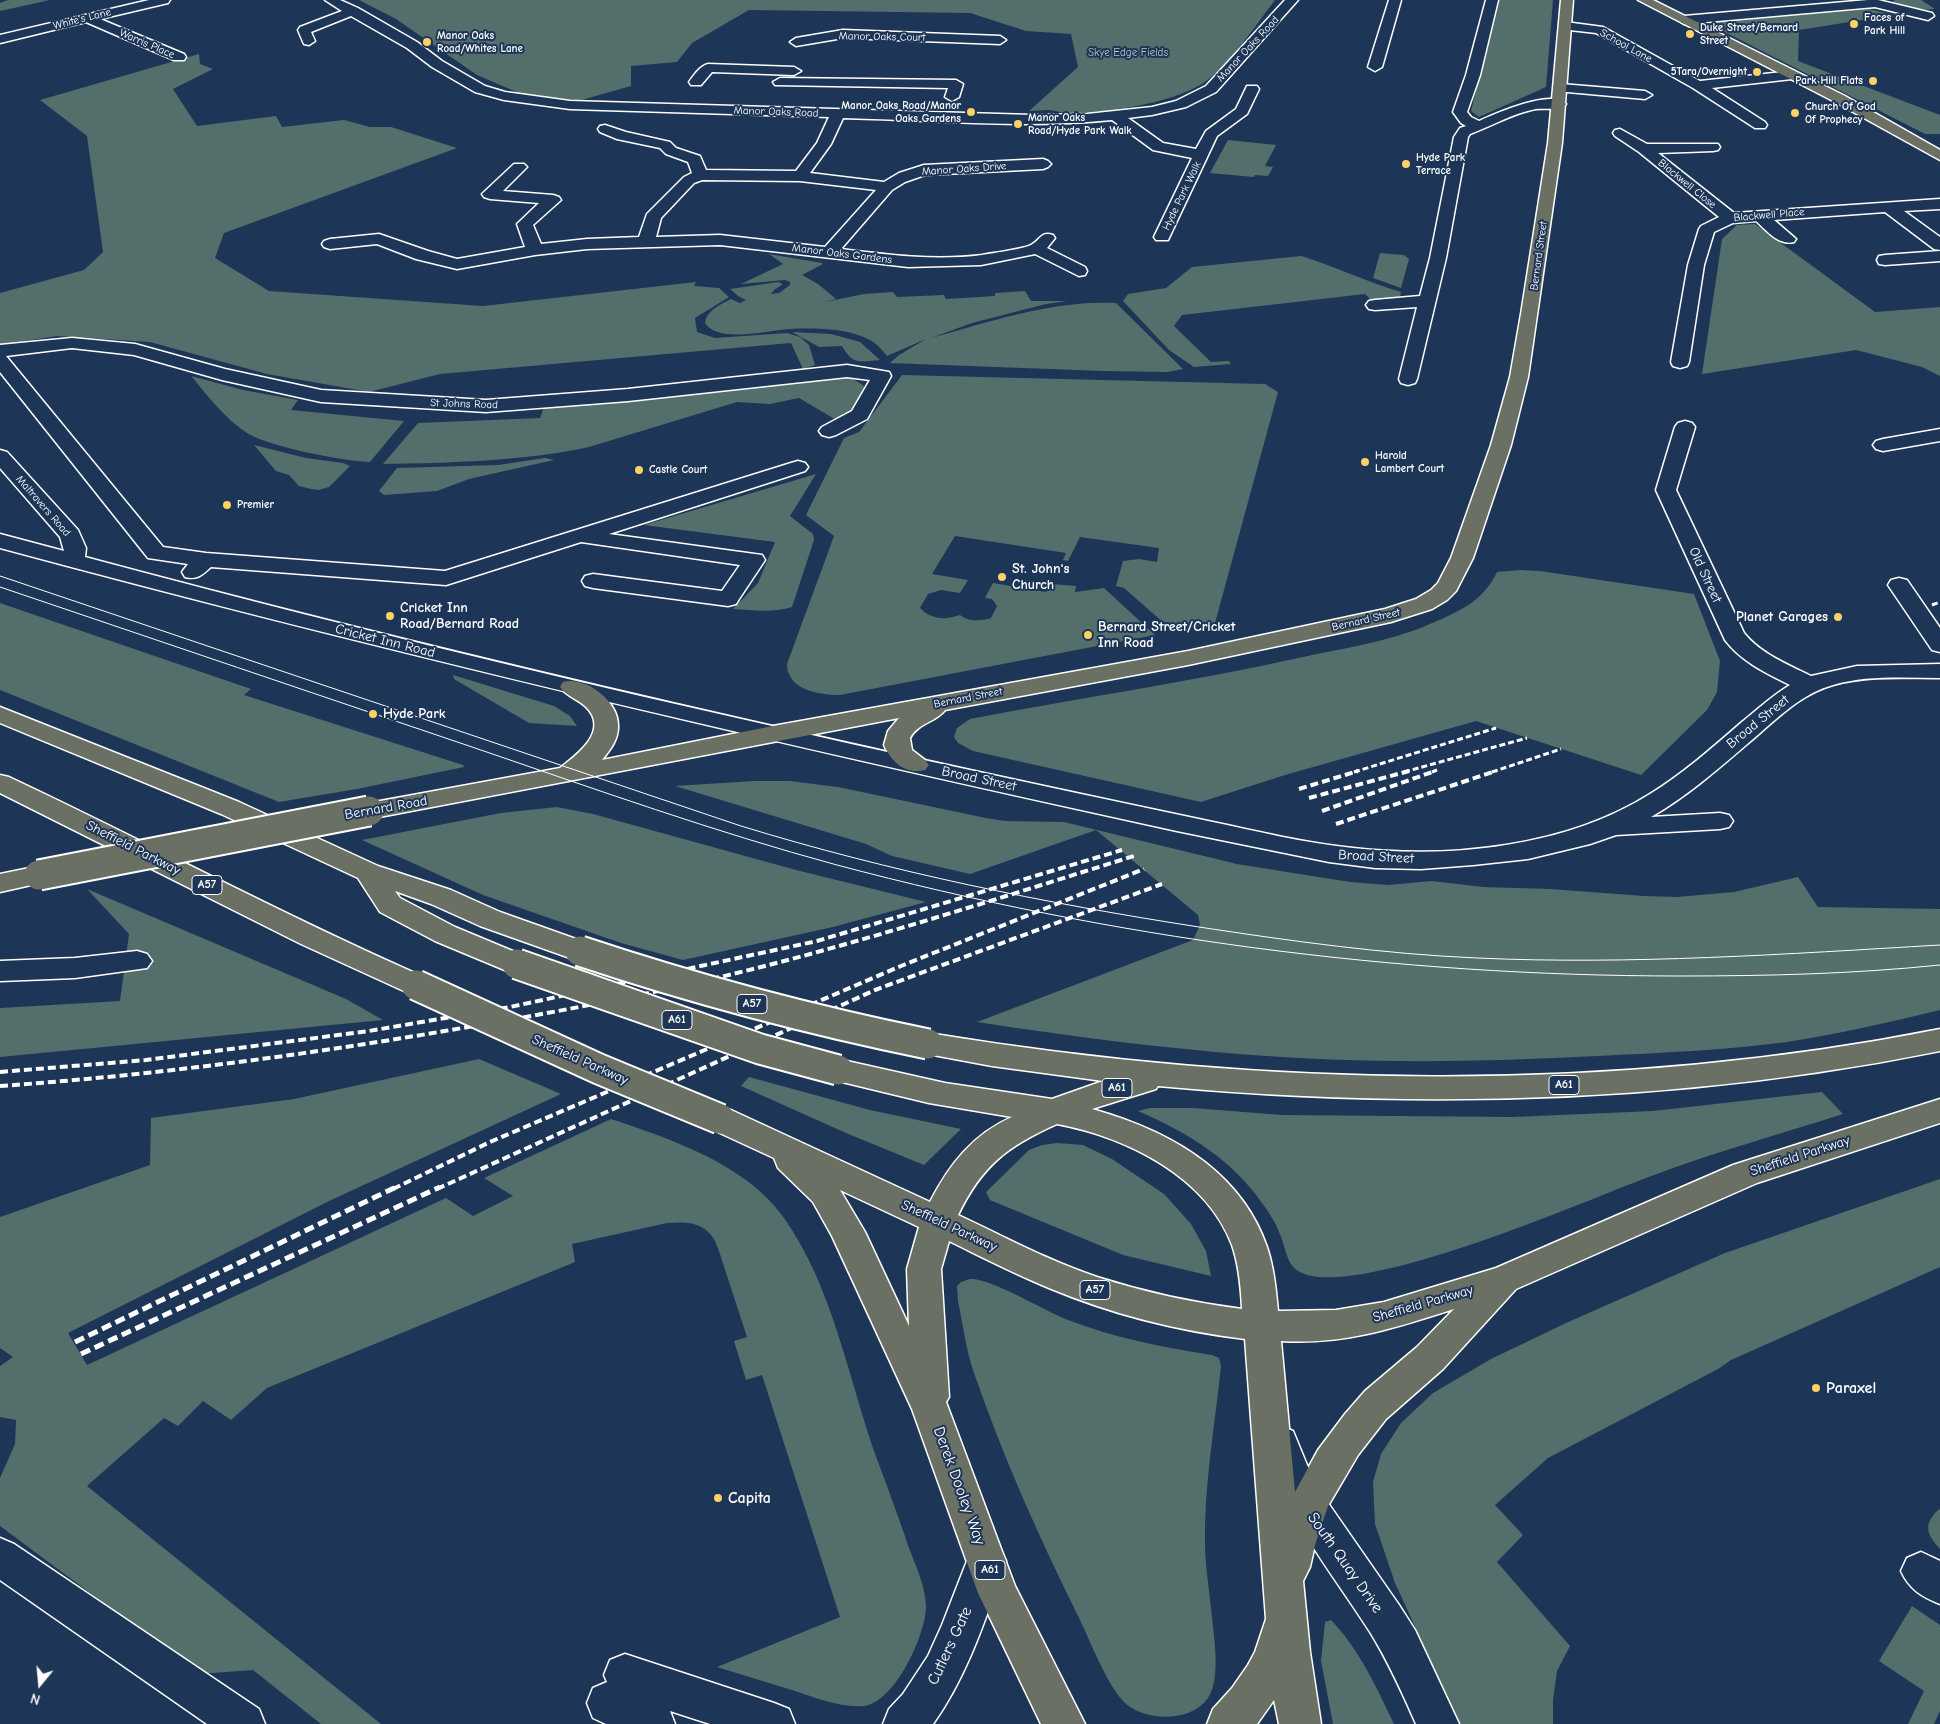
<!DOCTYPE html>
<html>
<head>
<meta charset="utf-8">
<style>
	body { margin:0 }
	#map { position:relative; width:1940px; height:1724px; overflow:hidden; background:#1d3557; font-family:"Comic Neue",sans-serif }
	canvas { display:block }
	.north { position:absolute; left:15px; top:1659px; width:50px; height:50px; -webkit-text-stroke:4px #1d3557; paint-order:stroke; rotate:197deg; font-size:14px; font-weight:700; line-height:20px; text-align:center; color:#fff }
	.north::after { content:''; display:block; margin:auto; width:18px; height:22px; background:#fff; clip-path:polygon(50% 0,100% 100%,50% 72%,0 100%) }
</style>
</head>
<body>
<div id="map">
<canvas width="1940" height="1724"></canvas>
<div class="north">N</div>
</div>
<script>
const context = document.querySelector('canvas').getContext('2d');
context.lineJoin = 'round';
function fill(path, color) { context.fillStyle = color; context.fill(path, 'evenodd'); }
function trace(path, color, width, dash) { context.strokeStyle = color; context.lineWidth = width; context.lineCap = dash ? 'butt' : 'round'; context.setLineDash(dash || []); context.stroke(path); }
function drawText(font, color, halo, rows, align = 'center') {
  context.font = font + ' "Comic Neue",sans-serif'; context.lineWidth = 4; context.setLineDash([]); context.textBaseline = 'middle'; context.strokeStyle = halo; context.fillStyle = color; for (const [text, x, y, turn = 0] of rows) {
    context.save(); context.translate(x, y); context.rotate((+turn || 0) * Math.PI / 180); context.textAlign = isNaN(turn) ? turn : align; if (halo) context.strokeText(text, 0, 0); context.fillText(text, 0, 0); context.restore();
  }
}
const green = new Path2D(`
	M8,0H50L0,11V3Z
	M359,0H1275C1256,25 1228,67 1202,84C1169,104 1106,113 1067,113C1061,113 1055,110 1048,110C1042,110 1036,111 1029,111L1078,67L1071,34L1026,31L970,13L749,10L692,43L677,62L631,66V86L578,101L519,93L477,75L396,19Z
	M1498,0H1553L1546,87L1479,117L1471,111Z
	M1895,0H1921L1935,9L1917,10L1891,3Z
	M1869,9L1894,15L1799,30L1798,61L1940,115V134H1925L1707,23Z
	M199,54L200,64L213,69L173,89L197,126L276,116L282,127L344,120L370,127H391L457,148L224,233L215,258L269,291L483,306L696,282L694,286L719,288L729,297L695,318L697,332L715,338L787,333L800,337L809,345L815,365L803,369L791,343L440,374L369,392L267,374L150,342L57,336L0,345V293L84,270L103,252L87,136L40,100Z
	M1228,140L1276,145L1265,166L1273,167L1268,176L1255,175L1254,177L1210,173Z
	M1755,224L1875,312L1940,307V376L1922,367L1856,350L1702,374L1722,239L1737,225Z
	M1380,253L1404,255L1409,259L1401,288L1373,278Z
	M769,254L822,263L823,264L802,275L818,284L836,299L825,302L864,294L893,292L897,297L944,295L946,299L995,296V293L1025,291L1031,301H1067L1046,304L972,323L931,338C992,321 1053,300 1116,303L1183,369L1168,372L1103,371L890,363L899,355L926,339L887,356C883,351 878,345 873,342C852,328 814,328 790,329C769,330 718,344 705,323C707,310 720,305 731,299L740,303L746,300L738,296L730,289L778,282L783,284L774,290L771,294L779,293L790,285V282L785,280L741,284L783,264Z
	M1301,256C1335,266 1366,282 1401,292L1400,296L1375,304L1365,294L1182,315L1174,326L1211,362L1229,361L1231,364L1194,367L1169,350L1123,301L1128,294L1166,288L1192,267Z
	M792,332L831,334L860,342L880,360C859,362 853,365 842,346L819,347Z
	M902,375L1265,384L1278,392L1215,623L1173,631L1124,588L1116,586L1123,561L1139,559L1157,562L1159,548L1080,537L1068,561L1063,560L1066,553L955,536L932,574L968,580L960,593L941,590L928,594L920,608C932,620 945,620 960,615C968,622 981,621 991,618L997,606L992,599L985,598L993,583L1046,592L1051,584L1076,586L1075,592L1104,588L1155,635L840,695C819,695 787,690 787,664L834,536L806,515L844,438L859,432Z
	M191,376L243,390L298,400L291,410L404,421L370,462C343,461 269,447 247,433C225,419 208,396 191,376Z
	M851,378L863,385L865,390L854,414L838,421L799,398L770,404L737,402L589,447C524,461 449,463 383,464L418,423L540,418L544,407Z
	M254,445L306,458L343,463L350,466L329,487L319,490L311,489L299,486L289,475L276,471Z
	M545,458L554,460L469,479L437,491L384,495L379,491L397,468L498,465Z
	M816,474L790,516L813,534L814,540L792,607C773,613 753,610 733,609L758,583L775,542L644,525Z
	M1520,570L1540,571L1694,594L1720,661L1717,692L1707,710L1641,775L1476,721L1285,775L1201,802L973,751L958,743L954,737L957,728L970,719C1079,698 1190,682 1298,658C1345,648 1394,641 1437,621C1463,610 1485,598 1497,572Z
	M0,603L251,689L244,695L463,765L464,767L357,789L279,802L0,690Z
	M453,675L554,706L570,716L577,726L529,723L454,679Z
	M754,781H790L838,787L986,818L1005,821L1064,822L1237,864L1350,882L1388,885L1432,881L1483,887L1550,889L1644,896L1677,897L1734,892L1798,877L1818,907L1940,909V1010C1890,1022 1839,1034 1787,1042C1725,1050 1661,1053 1598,1056C1483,1062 1367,1064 1252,1055C1160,1048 1068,1036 977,1022L1193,940L1200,925L1198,915L1096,830L970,874L892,856L866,844L675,786Z
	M557,807L593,814L796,870L926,902L833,927L683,960L621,943L483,895L362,840L501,813Z
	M87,889L346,999L383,1020L0,1057V1008L120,1001L129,934Z
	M479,1059L561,1094L329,1201L68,1333L87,1365L446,1198L473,1216L513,1196L484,1178L611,1119C671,1139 746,1164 784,1218C834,1289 848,1379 877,1459C888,1489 899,1518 909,1548C916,1566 926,1588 926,1608C925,1636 895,1702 864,1706C841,1708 816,1698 795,1691C769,1683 743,1675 717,1667L840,1617L762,1375L746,1380L734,1341L747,1337L718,1248C709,1223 691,1221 667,1223L572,1244L575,1262L267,1388L231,1420L203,1401L178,1426L164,1418L87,1486L381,1724H321L253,1670L199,1674L0,1526V1478L15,1444L16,1420L0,1417V1366L13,1357L0,1348V1217L150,1165L151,1118L294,1099Z
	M749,1077L870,1110L961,1129L924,1165L846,1133L741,1086Z
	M1822,1092L1843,1114C1780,1134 1716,1152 1654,1175C1591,1198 1352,1304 1298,1271C1286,1264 1285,1244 1279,1232C1276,1223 1270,1215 1265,1207C1233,1160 1189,1133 1138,1111L1150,1108H1193L1282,1115L1513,1117L1653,1111Z
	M1057,1143L1083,1145L1112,1159L1164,1194L1191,1224L1206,1251L1211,1276L1123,1255L990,1200L986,1192L1029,1150L1042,1145Z
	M1940,1179V1267L1731,1360L1718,1369L1548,1458L1495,1505L1523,1535L1497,1562L1570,1646L1557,1671L1553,1700V1724H1460L1395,1583L1375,1524L1373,1482L1381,1454L1401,1423L1433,1393L1491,1359L1566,1323L1725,1253Z
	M970,1279C992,1278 1044,1311 1068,1320C1115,1338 1162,1347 1212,1355L1219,1358L1221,1366C1215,1425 1204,1485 1205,1543C1205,1565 1209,1587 1211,1608C1213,1632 1222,1677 1208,1698C1191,1723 1143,1722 1123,1701C1105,1681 1090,1640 1078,1616C1039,1537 1003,1457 974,1373C966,1350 963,1325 958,1301L957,1286L961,1282Z
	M1939,1509L1940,1510V1549C1926,1534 1923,1524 1939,1509Z
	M1912,1606L1940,1625V1711L1934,1724H1908L1924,1691L1879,1661Z
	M1331,1620C1359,1649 1377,1688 1394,1724H1333L1321,1661L1325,1622Z`);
const minor = new Path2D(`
	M149,0H170L168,3L100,19L184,54L186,57L184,60H174L86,22L0,43V35Z
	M325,0H340L358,8L417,42L442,61L485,86L505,92L570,101L1032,115L1087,114L1152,107L1176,101L1206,86L1285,0H1298L1216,92L1186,107L1152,115L1128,118L1163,143L1196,149L1206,131L1236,109L1247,86H1257L1259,89L1247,114L1217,136L1168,240H1156L1154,237L1192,158L1153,150L1112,120C1025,129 931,120 843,118L831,144L810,173L884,182L899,173L924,165L1043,159L1048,161L1051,164L1048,167L1043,169L925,175L905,182L892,190L841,249C888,255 936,261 982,255C993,253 1023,249 1031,245C1041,240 1040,231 1053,235L1055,238L1047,248L1085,267L1087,271L1085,275L1079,276L1035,254L981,265L908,267L720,245L587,249L535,255L457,269L416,259L377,244L330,249L324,247L322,244L324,241L330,239L379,234L428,251L457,259L525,247L517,224L539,203L490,199L484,197L482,194L514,164H524L527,167L503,191L553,195L559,197L561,200L533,225L541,244L587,239L639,237L647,214L684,177L692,173L688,162L666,154L660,148L617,139L600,132L598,129L600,126L605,125L626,132L670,142L676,148L700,156L706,170L796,171L817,143L829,117L570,109L504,100L475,92L432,67L407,48L351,16L311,32L315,41L309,45L304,44L298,30L300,27L342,11ZM702,180L800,181L876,190L825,247L720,235L656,237L661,218L694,183Z
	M1389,0H1401L1382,67L1375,71L1368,67Z
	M1486,0H1498L1480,75L1467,112L1471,117L1479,121C1494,114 1553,88 1566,104C1560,111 1545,108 1536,109C1513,113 1492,126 1470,134L1468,137L1446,258L1417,379L1415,383L1408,385L1401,383L1399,379L1417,307L1375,310L1369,309L1366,305L1369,301L1375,300L1420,296L1430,258L1454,137L1460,128L1466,126L1461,123L1453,112L1466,75Z
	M1868,0H1878L1932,13L1934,16L1928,20L1875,7L1684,24L1678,20L1684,16Z
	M1565,22L1603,27L1700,81L1792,71L1799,75L1792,79L1712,88L1765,122L1767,125L1765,128H1755L1693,88L1596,33L1561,29L1559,26L1561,23Z
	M843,30L1000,36L1006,40L1000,44L843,38L796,46L790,42L796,38Z
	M708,64L794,67L801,71L794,75L712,72L701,85H691L689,82C694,75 700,66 708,64Z
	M780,78L956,80L963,84L959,97L952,101L945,97L948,88L775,85L773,82Z
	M1561,84L1645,91L1652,95L1645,99L1556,91L1554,88Z
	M1620,129L1647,144H1718L1720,147L1718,150L1713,151L1658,153L1734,213L1940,199V209L1904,211L1940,237V250L1934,249L1885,212L1774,220L1796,239L1794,242C1779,246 1766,230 1756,221L1733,223L1714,232L1704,265L1689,362L1687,366L1680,368L1673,366L1671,362L1688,265L1699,229L1701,226L1719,217L1639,152L1615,136L1613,133L1615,130Z
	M1940,251V261L1885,265L1879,264L1877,260L1879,256L1885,255Z
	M72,338L135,344L225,369L321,390L486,400L628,389L847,365L889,372L891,376L867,419L836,435L829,437L822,435L819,431L822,427L852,411L870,380L847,377L628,401L486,412L321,402L222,380L134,355L72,348L6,356L163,547L206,553L445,571L791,463L798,461L805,463L808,467L805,471L609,534L762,555L765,560L739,599L736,604L728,606L593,588L585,586L582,581L585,576L593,574L722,591L740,565L581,542L446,585L211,567C202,575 198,580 185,577L182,572L188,564L148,558L0,372V345Z
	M1685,421L1692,423L1695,427L1676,490L1744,633C1761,654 1787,664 1811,676L1857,666L1940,664V678C1905,678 1867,675 1833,685C1804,693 1783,713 1760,733C1726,762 1691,794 1651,817L1720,813L1729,815L1733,821L1729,827L1720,829L1616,835L1590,844L1528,859L1473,865L1421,869L1375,868L1329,862L1177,831C783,745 389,653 0,548V534L64,551L60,537L0,468V450L7,452L78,530L86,548L85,557C456,657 832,742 1208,821C1256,831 1304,843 1353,848C1450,859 1566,847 1650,794C1683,774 1713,747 1742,722C1758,709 1773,695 1790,685C1766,673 1742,662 1725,640L1656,490L1675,427L1678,423Z
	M1940,429V441L1883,451L1876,449L1873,445L1876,441L1883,439Z
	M1899,578L1907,580L1940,628V652L1932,650L1888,585L1891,580Z
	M137,951L147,954L152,961L147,968L75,978L0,981V961L75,958Z
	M1280,1426L1293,1431L1307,1465L1326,1500L1399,1605L1415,1630L1459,1724H1416C1402,1692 1388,1661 1370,1632C1328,1567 1287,1518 1261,1443L1267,1431Z
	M0,1538L14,1544L259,1709L265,1724H207L0,1580Z
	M986,1542L1000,1548L1006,1561C986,1617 968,1675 933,1724H883L889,1709L903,1694L928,1656L942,1625L972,1548Z
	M1921,1552L1940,1561V1604C1922,1597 1909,1589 1901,1571L1907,1558Z
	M625,1654L774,1703L789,1709L795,1724H710L670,1711L675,1724H606L593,1718L587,1703L593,1688L607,1682L604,1675L610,1660Z`);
const major = new Path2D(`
	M1561,0H1573L1562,143L1528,377L1511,445L1473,558L1456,591L1447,600L1432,609L1391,622L1188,665L945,710C936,722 918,723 910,738L912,750L925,760L929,765L925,770C906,775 891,762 884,745L888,731L899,718L369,819L360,817L356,811L360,805L369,803L560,768C577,755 611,730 585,706C577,699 566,696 560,687L563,682C586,676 618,701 618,725C619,739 610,750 602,760L773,726L1188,651L1385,609L1416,599L1431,590L1438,583L1451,558L1491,445L1510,377L1521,314L1548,143Z
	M1638,0H1653L1845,96L1940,150V160L1835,102Z
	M39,866L49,869L53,875L49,881L0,892V874Z`);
const highway = new Path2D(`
	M0,707L239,802L378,866L451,890L500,912L590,944L595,951L590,958L580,961L570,958L480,926L431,904L395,891L400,898L455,927L527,957L532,964L527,971L517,974L507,971L435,941L380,912L358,878L221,814L0,723Z
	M0,775L9,777C149,843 285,916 426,978L431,985L426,992L416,995L406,992L301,944L0,793Z
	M1940,1029V1051C1684,1103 1418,1110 1158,1086L1156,1089L1092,1109C1167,1130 1240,1169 1267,1247C1274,1268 1276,1290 1278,1311L1336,1310L1384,1302L1496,1268L1733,1165L1940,1099V1123L1757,1183L1516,1289L1443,1369L1386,1419L1358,1455L1328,1506L1315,1545L1310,1567L1303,1581L1310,1652L1321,1724H1279L1274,1700L1257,1724H1207L1213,1709L1232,1688L1248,1665L1255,1652L1266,1619L1245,1339C1179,1331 1111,1314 1049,1288C1015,1274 982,1257 949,1241L941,1269L949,1397L946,1402L1015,1586L1085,1724H1041L978,1593L912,1409L832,1236L813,1202L778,1168L774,1158L709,1128L704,1119L709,1110L720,1107L731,1110L930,1202C949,1165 973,1134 1012,1117L929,1103L838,1081L827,1078L822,1070L827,1062L838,1059L945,1083L1052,1099L1103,1081L992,1066L917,1052L913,1044L917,1036L928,1033C1261,1088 1608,1095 1940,1029ZM1057,1124C1126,1137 1206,1176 1232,1245C1239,1265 1241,1288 1242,1309C1194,1303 1144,1292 1097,1277C1049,1261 1003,1236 958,1215C982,1165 1008,1146 1057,1124ZM840,1190L919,1227L907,1269L909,1326L865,1232ZM1454,1309L1417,1347L1365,1391L1345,1414L1318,1450L1295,1492L1281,1341C1344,1345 1395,1328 1454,1309Z`);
const tram = new Path2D(`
	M0,576L741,826C891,872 1044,903 1199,927C1291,941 1384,954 1477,958C1631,965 1786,954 1940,945
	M0,587C158,641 317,694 475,748C595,789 715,832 837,865C1112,938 1395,976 1680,976C1767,976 1853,974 1940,965`);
const railFar2 = new Path2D(`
	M1932,605L1940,602
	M1354,772L1496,728
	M1404,772L1527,738
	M1432,772L1437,770
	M1492,772L1561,749`);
const railFar1 = new Path2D(`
	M1299,789L1358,771
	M1309,798L1409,771
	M1322,811L1435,771
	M1336,824L1496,771
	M0,1072L146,1060L369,1031L510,1007L817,941L1122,850
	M0,1086C157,1075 313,1054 468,1027C568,1010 667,991 765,966C889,934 1012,894 1134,856
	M393,1189L490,1142L901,966L1144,869
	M437,1189L875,990L1162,884`);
const rail = new Path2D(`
	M75,1342L396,1187
	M81,1354L440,1187`);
const majorBridge = new Path2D(`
	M39,875L369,811`);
const highwayBridge = new Path2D(`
	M580,951C694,989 810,1020 928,1044
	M517,964L760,1049L838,1070
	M416,985L599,1069L720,1119`);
const markers = [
	[1854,24,5,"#ffd166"],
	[1690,34,5,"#ffd166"],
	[427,42,5,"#ffd166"],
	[1757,72,5,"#ffd166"],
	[1873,81,5,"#ffd166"],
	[971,112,5,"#ffd166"],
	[1795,113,5,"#ffd166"],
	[1018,124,5,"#ffd166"],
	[1406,164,5,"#ffd166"],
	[1365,462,5,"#ffd166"],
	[639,470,5,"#ffd166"],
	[227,505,5,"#ffd166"],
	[1002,577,5,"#ffd166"],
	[390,616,5,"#ffd166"],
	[1838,617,5,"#ffd166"],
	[1088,635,5,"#ffd166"],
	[373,714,5,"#ffd166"],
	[1816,1388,5,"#ffd166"],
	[718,1498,5,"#ffd166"]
];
const farPoinames = [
	["Faces of",1864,18],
	["Park Hill",1864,31],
	["Duke Street/Bernard",1700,28],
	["Street",1700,41],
	["Manor Oaks",437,36],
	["Road/Whites Lane",437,49],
	["5Tara/Overnight",1747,72,"right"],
	["Park Hill Flats",1863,81,"right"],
	["Manor Oaks Road/Manor",961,106,"right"],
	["Oaks Gardens",961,119,"right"],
	["Church Of God",1805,107],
	["Of Prophecy",1805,120],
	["Manor Oaks",1028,118],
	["Road/Hyde Park Walk",1028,131],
	["Hyde Park",1416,158],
	["Terrace",1416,171],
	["Harold",1375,456],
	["Lambert Court",1375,469],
	["Castle Court",649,470],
	["Premier",237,505]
];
const farStreetnames = [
	["White's Lane",82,19,-14],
	["Manor Oaks Court",882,37,1],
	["Warris Place",147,44,23],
	["School Lane",1626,46,29],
	["Manor Oaks Road",1248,49,-47],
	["Manor Oaks Road",776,112,2],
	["Manor Oaks Drive",964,169,-4],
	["Blackwell Close",1687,184,39],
	["Hyde Park Walk",1182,196,-64],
	["Blackwell Place",1769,215,-5],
	["Manor Oaks Gardens",842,254,7],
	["Bernard Street",1539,256,-82],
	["St Johns Road",464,404,2],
	["Maltravers Road",43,506,49],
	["Bernard Street",1366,620,-13],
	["Bernard Street",968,698,-11]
];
const farParknames = [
	["Skye Edge Fields",1128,53]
];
const shields = [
	[207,885,30],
	[752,1004,30],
	[677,1020,30],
	[1564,1085,30],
	[1117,1088,30],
	[1095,1290,30],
	[990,1570,30]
];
const shieldNames = [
	["A57",207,885],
	["A57",752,1004],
	["A61",677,1020],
	["A61",1564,1085],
	["A61",1117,1088],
	["A57",1095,1290],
	["A61",990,1570]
];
const poiNames = [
	["St. John's",1012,569],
	["Church",1012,585],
	["Cricket Inn",400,608],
	["Road/Bernard Road",400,624],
	["Planet Garages",1828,617,"right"],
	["Bernard Street/Cricket",1098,627],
	["Inn Road",1098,643],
	["Hyde Park",383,714]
];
const streetNames = [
	["Old Street",1705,575,65],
	["Cricket Inn Road",385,641,14],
	["Broad Street",1758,722,-39],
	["Broad Street",979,779,12],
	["Bernard Road",386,808,-10],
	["Sheffield Parkway",133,848,27],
	["Broad Street",1376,857,3],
	["Sheffield Parkway",580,1060,24],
	["Sheffield Parkway",1800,1156,-18],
	["Sheffield Parkway",949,1226,25],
	["Sheffield Parkway",1423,1304,-16]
];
const nearPoinames = [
	["Paraxel",1826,1388],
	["Capita",728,1498]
];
const nearStreetnames = [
	["Derek Dooley Way",959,1486,70],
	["South Quay Drive",1345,1563,55],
	["Cutlers Gate",950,1646,-65]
];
fill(green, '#546e6b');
trace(minor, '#fff', 3);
trace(major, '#fff', 3);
trace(highway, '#fff', 3);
fill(minor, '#1d3557');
fill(major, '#6b7065');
fill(highway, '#6b7065');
trace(tram, '#fff', 1);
trace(railFar2, '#fff', 3, [6, 3]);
trace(railFar1, '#fff', 4, [8, 4]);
trace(rail, '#fff', 5, [10, 5]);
trace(majorBridge, '#fff', 33, []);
trace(highwayBridge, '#fff', 33, []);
trace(majorBridge, '#6b7065', 29);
trace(highwayBridge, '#6b7065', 29);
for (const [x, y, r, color] of markers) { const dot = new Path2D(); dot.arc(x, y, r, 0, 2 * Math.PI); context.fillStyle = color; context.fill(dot); trace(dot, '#1d3557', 2); }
drawText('bold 11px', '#fff', '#1d3557', farPoinames, 'left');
drawText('11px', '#fff', '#1d3557', farStreetnames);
drawText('11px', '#bbc5c4', '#1d3557', farParknames);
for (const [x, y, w] of shields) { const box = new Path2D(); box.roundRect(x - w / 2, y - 9.5, w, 19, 4); context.fillStyle = '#1d3557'; context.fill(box); trace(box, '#fff', 1); }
drawText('bold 12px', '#fff', null, shieldNames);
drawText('bold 14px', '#fff', '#1d3557', poiNames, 'left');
drawText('14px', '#fff', '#1d3557', streetNames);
drawText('bold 16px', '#fff', '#1d3557', nearPoinames, 'left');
drawText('16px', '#fff', '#1d3557', nearStreetnames);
</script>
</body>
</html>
